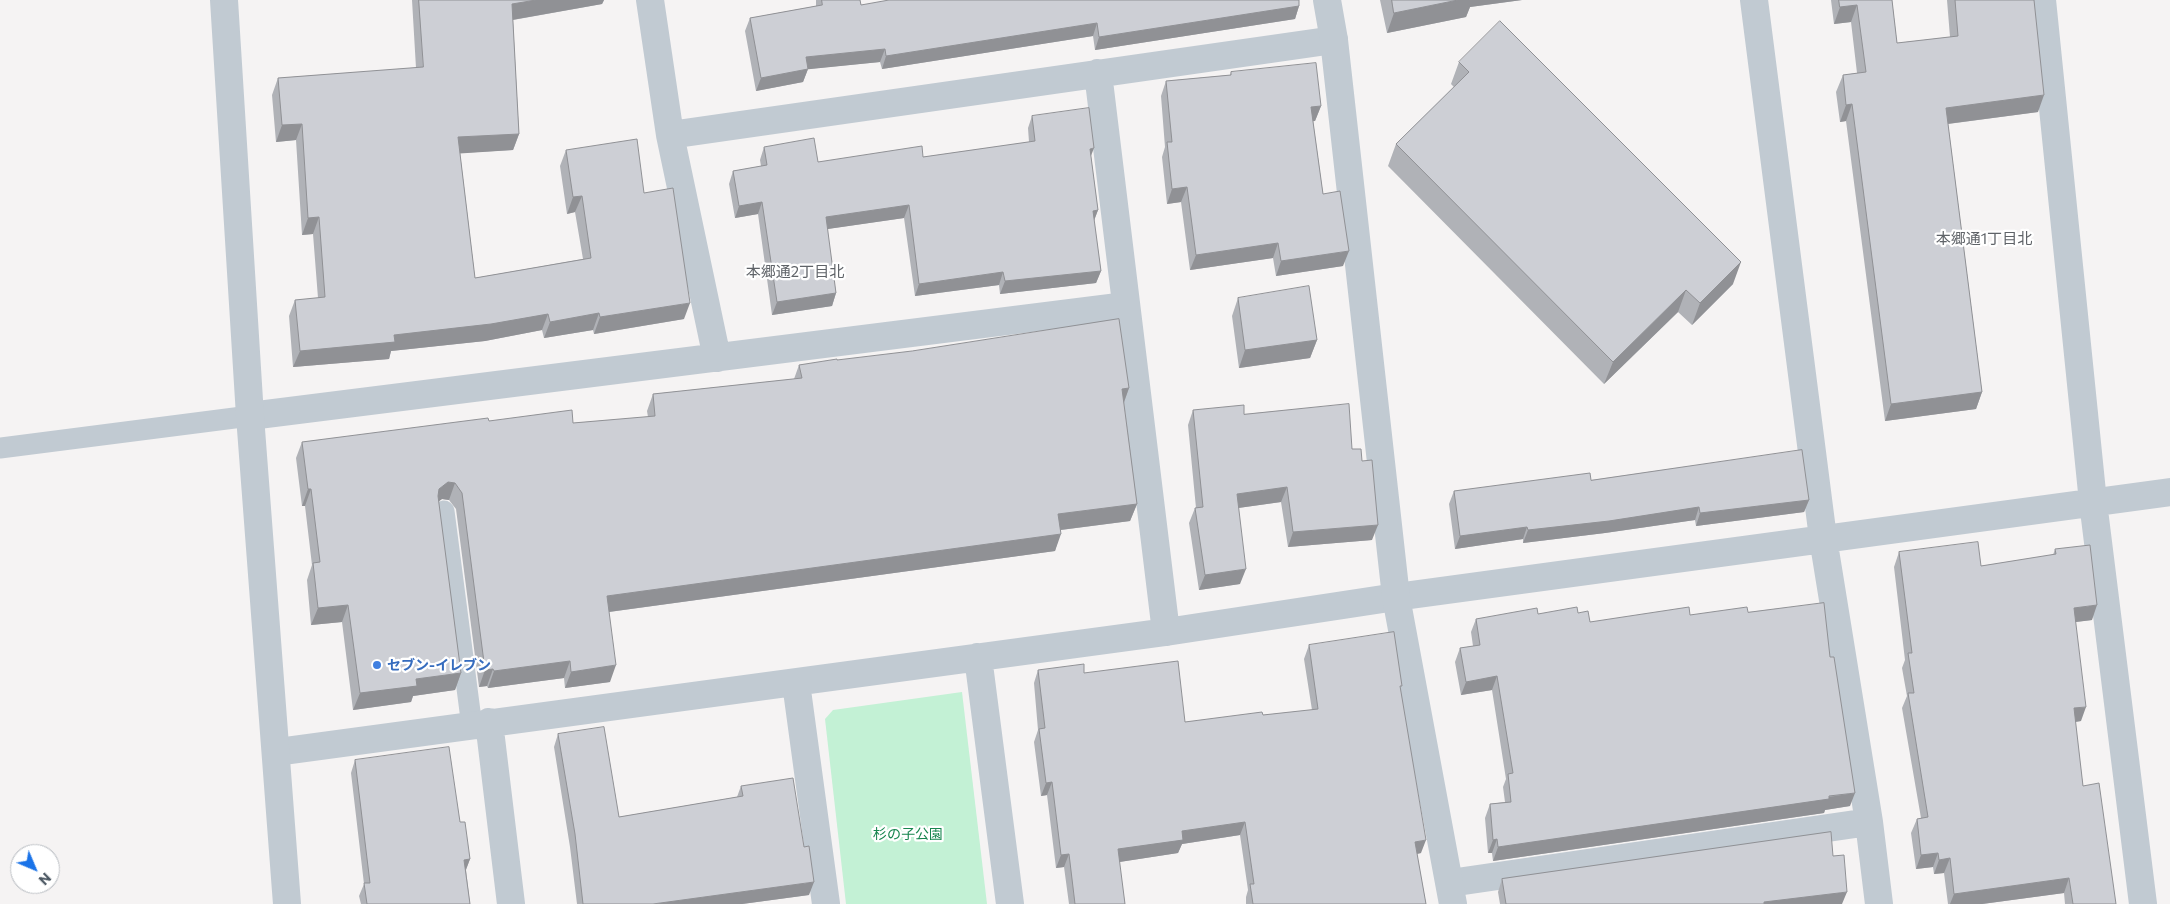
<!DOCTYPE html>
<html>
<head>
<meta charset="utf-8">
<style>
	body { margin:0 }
	#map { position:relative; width:2170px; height:904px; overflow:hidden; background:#f5f3f3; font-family:Commissioner,sans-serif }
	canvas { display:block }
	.north { position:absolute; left:10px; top:844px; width:50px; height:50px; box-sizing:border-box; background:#fff; border:1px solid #b7bbc0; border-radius:50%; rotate:135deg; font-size:14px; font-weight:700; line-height:20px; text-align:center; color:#4a5661 }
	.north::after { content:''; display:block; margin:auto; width:18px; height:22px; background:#1a73e8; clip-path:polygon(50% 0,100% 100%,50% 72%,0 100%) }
</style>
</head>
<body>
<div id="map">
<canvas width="2170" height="904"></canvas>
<div class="north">N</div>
</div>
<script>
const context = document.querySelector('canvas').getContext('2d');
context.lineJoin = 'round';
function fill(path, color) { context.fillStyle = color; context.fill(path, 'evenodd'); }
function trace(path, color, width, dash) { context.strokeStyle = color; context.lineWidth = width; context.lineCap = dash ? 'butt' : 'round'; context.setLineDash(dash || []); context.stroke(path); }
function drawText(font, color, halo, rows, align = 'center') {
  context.font = font + ' Commissioner,"Noto Sans JP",sans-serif'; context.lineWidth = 4.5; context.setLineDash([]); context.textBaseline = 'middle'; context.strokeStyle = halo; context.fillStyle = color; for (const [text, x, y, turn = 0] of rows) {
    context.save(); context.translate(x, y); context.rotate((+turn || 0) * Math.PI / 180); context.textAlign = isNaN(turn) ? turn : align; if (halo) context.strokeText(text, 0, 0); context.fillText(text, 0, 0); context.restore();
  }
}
const green = new Path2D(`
	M962,692L987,904H846L825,719L833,710Z`);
const service = new Path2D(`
	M0,448L250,416
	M444,511L472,727`);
const minor = new Path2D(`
	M650,0L670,135L717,358
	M1754,0L1823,538L1869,822L1879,904
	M2042,0L2093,502L2143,904
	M1098,73L1166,632
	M670,135L1334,40
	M250,416L1126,306
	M978,657L1010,904
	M796,683L826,904
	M489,722L511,904
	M277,752L1166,632L1396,597L2170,492
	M1450,883L1869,822`);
const tertiary = new Path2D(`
	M224,0L250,416L287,904
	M1327,0L1334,40L1396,597L1453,904`);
const wall = new Path2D(`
	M412,0H604L602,4L513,20L519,134L513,150L460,153L475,278L583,259L575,212L567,214L560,166L566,150L644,193L684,319L594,334L593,330L544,338L542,330L485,341L391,351L389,359L293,367L289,316L295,300L318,298L313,234L302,235L296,140L276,142L272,95L278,78L416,68Z
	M816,0H860L861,5L1299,6L1295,19L1095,50L1093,36L882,69L880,62L808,69L803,82L756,91L745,31L750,18L816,6Z
	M1380,0H1522L1470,7L1466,17L1387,33Z
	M1831,0H1892L1897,43L1950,37L1947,0H2034L2038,112L1948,124L1982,392L1976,409L1885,421L1846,121L1840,122L1836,92L1843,75L1857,73L1851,22L1834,24Z
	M1459,62L1733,284L1692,325L1678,312L1604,384L1388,166L1396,144L1454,87L1451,84Z
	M1231,72L1321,106L1315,121H1313L1323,194L1343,266L1276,276L1273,258L1190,270L1181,202L1167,204L1162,157L1165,147L1161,96L1166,81L1230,75Z
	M1032,116L1091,157L1098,210L1094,221L1101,271L1096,283L1000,294L999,285L915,296L904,218L827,229L836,293L832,306L772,315L758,214L735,218L729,184L733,171L761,166L760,160L764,147L818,162L923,157L1029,142L1028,128Z
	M1238,298L1317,340L1310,358L1239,368L1232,316Z
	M837,360L1129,388L1124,402L1137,504L1130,521L1061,530L1055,551L609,612L610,682L565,688L564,678L488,688L487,686L479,687L456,509L449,500L442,499L438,501L461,673L455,690L413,696L411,702L353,710L342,622L311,625L307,580L312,565L305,506H302L296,458L302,442L489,421L573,423L648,417L647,411L653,394L794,379L799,365Z
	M1193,410L1244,414L1352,449L1362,461L1372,540L1288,547L1281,502L1238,508L1240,584L1199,590L1189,523L1195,508H1196L1188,425Z
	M1591,480L1809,500L1804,512L1696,526L1695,520L1605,533L1523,543V539L1455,549L1449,504L1454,491Z
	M2055,549L2092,620L2075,622L2081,721L2075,722L2083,786L2116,904H2065L2064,893L1982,904H1948L1944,873L1934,874L1933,867L1916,869L1911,833L1917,819L1921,818L1902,708L1907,696L1902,668L1905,660L1894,567L1899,552L1981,566L2053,555Z
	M1748,612L1830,657L1850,806L1825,810L1824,813L1493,861L1492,853H1488L1485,818L1490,804L1505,802L1503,787L1506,779L1492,690L1461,695L1455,662L1460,648L1473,646L1471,632L1476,619L1538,614L1578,613L1590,622L1690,615Z
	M1309,645L1400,690L1421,853L1417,854L1426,904H1246V897L1248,890L1240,835L1182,844L1178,853L1119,862L1125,904H1069L1064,867L1056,868L1047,795L1041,796L1034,742L1038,730L1034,683L1038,670L1084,673L1185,722L1263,715L1312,710L1304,659Z
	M558,734L619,817L737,797L741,786L809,895L742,904H577L570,847L554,747Z
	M355,760L460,822L470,859L466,870L470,904H361L359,896L364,884L351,773Z
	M1833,856L1842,904H1500L1498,892L1502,879Z`);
const shadedWall = new Path2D(`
	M536,0H604L602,4L506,21L512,4Z
	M1458,0H1522L1470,7L1466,17L1387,33L1394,13Z
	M1857,5L1851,22L1834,24L1840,7Z
	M1299,6L1295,19L1095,50L1099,37Z
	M1097,23L1093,36L882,69L886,56Z
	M885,49L880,62L801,70L806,57Z
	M808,69L803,82L756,91L761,78Z
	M2044,95L2038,112L1939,125L1946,108Z
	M1852,104L1846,121L1840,122L1846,105Z
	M1321,106L1315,121L1306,122L1311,107Z
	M302,124L296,140L276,142L282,125Z
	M519,134L513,150L452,154L458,137Z
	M1094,148L1089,161L1090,149Z
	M1187,187L1181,202L1167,204L1172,189Z
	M582,196L575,212L567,214L573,197Z
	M762,202L758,214L735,218L739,206Z
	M909,205L904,218L821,230L826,217Z
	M1098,210L1093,223V211Z
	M319,217L313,234L302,235L308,218Z
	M1278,243L1273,258L1190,270L1196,255Z
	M1349,251L1343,266L1276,276L1281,261Z
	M1741,262L1733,284L1692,325L1700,303Z
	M1101,271L1096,283L1000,294L1005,281Z
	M1003,272L999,285L915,296L919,284Z
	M1686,290L1678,312L1604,384L1613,362Z
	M836,293L832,306L772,315L777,302Z
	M690,303L684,319L594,334L600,317Z
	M599,313L593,330L544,338L550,322Z
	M548,314L542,330L485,341L391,351L389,359L293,367L300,351L394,335Z
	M1317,340L1310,358L1239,368L1245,350Z
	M1129,388L1123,405L1122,389Z
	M1982,392L1976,409L1885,421L1891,404Z
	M448,482L455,483L449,500L442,499L433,506L439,489Z
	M1287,487L1281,502L1231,509L1237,494Z
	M308,489H311L305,506H302Z
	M1809,500L1804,512L1696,526L1700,513Z
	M1137,504L1130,521L1052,531L1058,514Z
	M1699,507L1695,520L1605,533L1523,543L1528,530Z
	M1378,525L1372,540L1288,547L1293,532Z
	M1527,527L1523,539L1455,549L1460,536Z
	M1061,534L1055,551L601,613L607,596Z
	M1246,569L1240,584L1199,590L1205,575Z
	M348,605L342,622L311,625L318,608Z
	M2097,605L2092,620L2068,623L2074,608Z
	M570,661L564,678L488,688L494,671Z
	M616,665L610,682L565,688L571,672Z
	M493,669L487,686L479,687L485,670Z
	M461,673L455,690L413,696L411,702L353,710L360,693L416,679Z
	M1497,676L1492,690L1461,695L1466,682Z
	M2086,707L2081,721L2068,723L2074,708Z
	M1052,782L1047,795L1041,796L1046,783Z
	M1855,793L1850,806L1825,810L1824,813L1493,861L1498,847Z
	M1245,822L1240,835L1182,844L1178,853L1113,863L1118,849L1182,831Z
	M1497,839L1492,853H1488L1493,840Z
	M1426,840L1421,853L1411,855L1415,842Z
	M1938,853L1933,867L1916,869L1921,855Z
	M1069,854L1064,867L1056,868L1061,855Z
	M1950,858L1944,873L1934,874L1939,860Z
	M470,859L465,872L464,860Z
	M2069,878L2064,893L1982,904H1950L1954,894Z
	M814,882L809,895L742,904H653Z
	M1847,892L1842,904H1763L1764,902Z`);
const building = new Path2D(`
	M419,0H536L512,4L519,134L458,137L475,278L591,258L582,196L573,197L566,150L637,139L644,193L673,188L690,303L600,317L599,313L550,322L548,314L491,324L394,335L395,342L300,351L295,300L325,297L319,217L308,218L302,124L282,125L278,78L423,67Z
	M822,0H860L861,5L889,0H1299V6L1099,37L1097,23L886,56L885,49L806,57L808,69L761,78L750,18L822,5Z
	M1392,0H1458L1394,13Z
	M1839,0H1892L1897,43L1958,36L1955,0H2034L2044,95L1946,108L1982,392L1891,404L1852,104L1846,105L1843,75L1866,72L1857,5L1840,7Z
	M1500,21L1741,262L1700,303L1686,290L1613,362L1396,144L1469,72L1459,62Z
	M1316,63L1321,106L1311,107L1323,194L1340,191L1349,251L1281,261L1278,243L1196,255L1187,187L1172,189L1167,142H1172L1166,81L1231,75V72Z
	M1089,108L1094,148L1090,149L1098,210L1093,211L1101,271L1005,281L1003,272L919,284L909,205L826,217L836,293L777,302L762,202L739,206L733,171L767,165L764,147L814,138L818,162L922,146L923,157L1035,141L1032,116Z
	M1309,286L1317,340L1245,350L1238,298Z
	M1119,319L1129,388L1122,389L1137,504L1058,514L1061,534L607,596L616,665L571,672L570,661L494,671L493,669L485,670L462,493L455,483L448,482L439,489L438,496L461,673L416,679L417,686L360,693L348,605L318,608L313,563L320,562L311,489H308L302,442L488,418L489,421L572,410L573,423L655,416L653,394L802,378L799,365L837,359V360L912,351Z
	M1349,404L1352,449H1361L1362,461L1372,460L1378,525L1293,532L1287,487L1237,494L1246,569L1205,575L1195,508L1203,507L1193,410L1244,405V414Z
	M1802,450L1809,500L1700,513L1699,507L1609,521L1528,530L1527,527L1460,536L1454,491L1590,473L1591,480Z
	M1978,542L1981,566L2056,554L2055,549L2090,545L2097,605L2074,608L2086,707L2074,708L2083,786L2099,783L2116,904H2073L2069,878L1954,894L1950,858L1939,860L1938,853L1921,855L1917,819L1928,817L1908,693H1914L1908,653H1912L1899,552Z
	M1824,603L1830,657H1834L1855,793L1829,796V799L1498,847L1497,839L1493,840L1490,804L1511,802L1508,774L1513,773L1497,676L1466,682L1460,648L1480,645L1476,619L1537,608L1538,614L1577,607L1578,613L1588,611L1590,622L1689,607L1690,615L1747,607L1748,612Z
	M1394,632L1402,686H1400L1426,840L1415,842L1426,904H1253L1250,884H1254L1245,822L1182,831L1183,840L1118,849L1125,904H1075L1069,854L1061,855L1052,782L1046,783L1039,729L1045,728L1038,670L1084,664V673L1178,661L1185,722L1262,712L1263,715L1318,709L1309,645Z
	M604,727L619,817L743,796L741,786L793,778L804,847L809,846L814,882L653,904H583L575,834L558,734Z
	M449,747L460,822H465L470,859L464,860L470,904H367L364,883H370L355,760Z
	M1831,832L1833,856L1844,855L1847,892L1764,902V904H1506L1502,879Z`);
const markers = [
	[377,665,5,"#3f7fe0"]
];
const shopNames = [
	["セブン-イレブン",387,665]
];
const parkNames = [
	["杉の子公園",908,834]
];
const neighbourhoodNames = [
	["本郷通1丁目北",1984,239],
	["本郷通2丁目北",795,272]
];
fill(green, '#c3f1d5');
trace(service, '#c1cad2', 21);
trace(minor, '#c1cad2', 28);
trace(tertiary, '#c1cad2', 28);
fill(wall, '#b0b2b7');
fill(shadedWall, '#909195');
fill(building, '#cdcfd5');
trace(building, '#909195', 1);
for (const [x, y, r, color] of markers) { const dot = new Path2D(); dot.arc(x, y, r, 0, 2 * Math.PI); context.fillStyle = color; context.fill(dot); trace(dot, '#fff', 2); }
drawText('bold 14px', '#366cbe', '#fff', shopNames, 'left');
drawText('14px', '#17864f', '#fff', parkNames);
drawText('15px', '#5f6368', '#fff', neighbourhoodNames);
</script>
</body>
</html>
